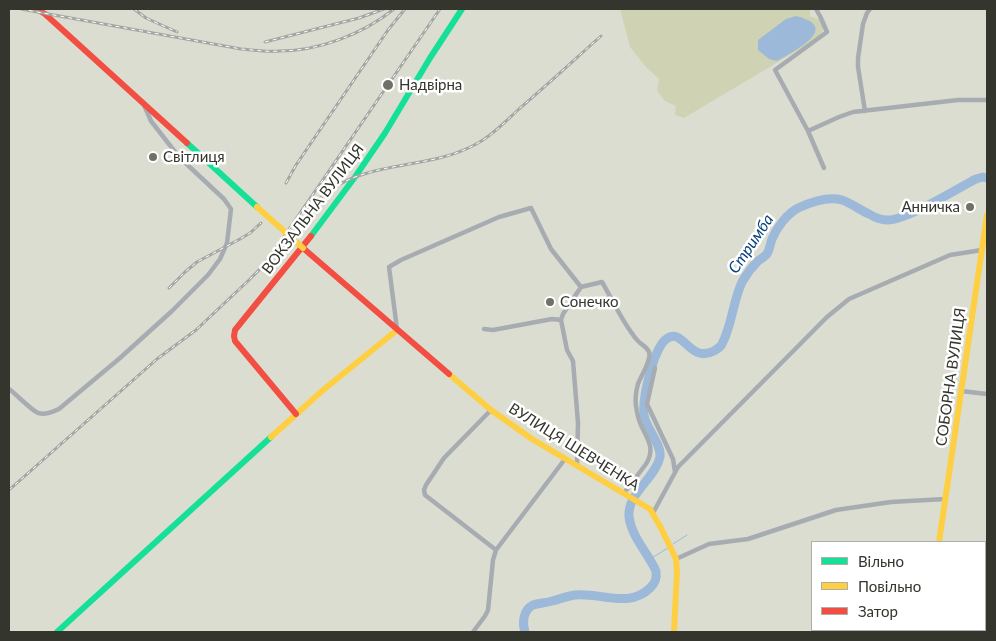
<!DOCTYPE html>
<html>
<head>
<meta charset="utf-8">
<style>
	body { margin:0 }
	#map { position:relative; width:996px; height:641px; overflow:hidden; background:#dcddd1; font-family:Lato,sans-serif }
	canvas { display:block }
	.frame { position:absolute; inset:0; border:10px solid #34352c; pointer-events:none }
	.legend { position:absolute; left:811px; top:541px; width:175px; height:90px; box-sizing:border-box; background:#fff; border:1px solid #aeaeab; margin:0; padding:6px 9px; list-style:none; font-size:15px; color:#34352c }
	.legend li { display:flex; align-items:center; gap:10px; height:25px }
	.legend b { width:25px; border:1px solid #aeaeab }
</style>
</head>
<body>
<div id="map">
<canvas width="996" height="641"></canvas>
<div class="frame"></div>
<ul class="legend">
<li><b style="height:6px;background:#16e098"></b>Вільно</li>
<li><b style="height:6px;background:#ffcf43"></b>Повільно</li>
<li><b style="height:6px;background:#f24e42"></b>Затор</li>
</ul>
</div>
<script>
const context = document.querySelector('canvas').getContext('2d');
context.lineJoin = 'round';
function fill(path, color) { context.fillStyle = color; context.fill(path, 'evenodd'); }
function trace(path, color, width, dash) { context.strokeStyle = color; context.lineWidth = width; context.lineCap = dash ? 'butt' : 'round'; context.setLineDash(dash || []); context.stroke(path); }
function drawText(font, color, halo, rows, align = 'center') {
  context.font = font + ' Lato,sans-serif'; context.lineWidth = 5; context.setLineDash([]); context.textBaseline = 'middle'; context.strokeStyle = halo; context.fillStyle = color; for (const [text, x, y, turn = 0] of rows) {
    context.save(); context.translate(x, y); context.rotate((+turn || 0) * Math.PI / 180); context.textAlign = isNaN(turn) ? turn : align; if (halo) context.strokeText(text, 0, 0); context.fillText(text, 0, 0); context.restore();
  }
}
const green = new Path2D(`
	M620,9H810V16L826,22L820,37L684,118L675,115L676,106L665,101L657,91L659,79L646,67L630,47Z`);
const water = new Path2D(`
	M796,16C842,27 795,51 777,61L769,59L758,50V40L786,19Z`);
const stream = new Path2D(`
	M673,544L687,535
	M650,559L668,548`);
const river = new Path2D(`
	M525,632C522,623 523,610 533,605C539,603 546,603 552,601C560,599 567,596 575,595C599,592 629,609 650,588C655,583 657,579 656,571C648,553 632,538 629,517C627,493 655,479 660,457C662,446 648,430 645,419C640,403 653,352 665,340C683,324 688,364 714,351C717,349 721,347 722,344C732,325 733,301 742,282C746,275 752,267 758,261C761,259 765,256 767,254C770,249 770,244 772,239C777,227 787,214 798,208C811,202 828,196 842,200C851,203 860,210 869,214C874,217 881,220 887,220C906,221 956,189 976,179L983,177L987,178`);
const street = new Path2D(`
	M816,9L820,16L827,32L775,70L808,131L824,168
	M865,111L858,67V58L863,24L867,13L870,9
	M808,131L839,117L853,112L958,100H987
	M397,329L389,267L401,260L499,217L531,208L551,249L581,287
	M484,329L493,330L552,319L561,320
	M655,368L647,404L673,459L675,472
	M9,389C16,394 31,410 38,413C46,415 52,412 59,409L120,358L172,311L208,275L220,259L227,243L231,209L224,199L179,157L151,121L144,105
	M961,391L987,394
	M491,410L444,458L426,485L424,490L425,495L496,550L565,459
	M577,466L578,423L573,361L567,350L561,320L563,314L581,287L602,282C612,299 620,317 631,332C633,335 636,339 638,341C642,345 647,347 649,352C652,359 641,376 638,384C636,391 635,399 636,406C637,413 638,419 641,425C647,439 656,448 646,464L624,493
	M653,513L678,467L827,317L849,299L950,255L982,250
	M676,559L709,544L748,539L836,510L891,502L945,499
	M985,628H987
	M473,632L485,616L488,610L493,560L496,550
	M972,632L980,630`);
const fast = new Path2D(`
	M187,143L257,207
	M311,236L355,177L385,133L430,58L462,9
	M57,632L271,437`);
const slow = new Path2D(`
	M449,374L491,410L532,439L650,509L661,528L676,559L677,571L674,632
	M271,437L322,391L397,330
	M939,542L987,215
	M926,632L927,630`);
const jam = new Path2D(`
	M37,9L45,14L187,143
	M303,248L449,374
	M296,414L235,341L234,336L235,330L311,236`);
const rail = new Path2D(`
	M21,9L241,49C254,50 266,52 279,51C319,51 363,34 394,9
	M134,9L146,18L177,32
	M265,42L359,18L384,9
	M286,183L296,165L388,30L405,9
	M308,210C322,195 341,181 361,175C399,162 442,164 478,143C493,135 506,121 519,109C547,85 574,60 601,36
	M169,288L185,272L197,262L240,239L250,233L261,223
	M9,490L157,359L196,330L249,280L263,266L274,251L440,9`);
const slowBridge = new Path2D(`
	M257,207L303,248`);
const markers = [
	[388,85,6,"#6f7066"],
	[153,157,5,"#6f7066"],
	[970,207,5,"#6f7066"],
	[550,302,5,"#6f7066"]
];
const poiNames = [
	["Надвірна",399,85],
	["Світлиця",163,157],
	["Анничка",960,207,"right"],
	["Сонечко",560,302]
];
const streetNames = [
	["ВОКЗАЛЬНА ВУЛИЦЯ",313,209,-53],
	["СОБОРНА ВУЛИЦЯ",951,377,-82],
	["ВУЛИЦЯ ШЕВЧЕНКА",574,447,32]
];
const waterNames = [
	["Стримба",751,244,-56]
];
fill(green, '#cfd3b3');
fill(water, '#9db9d9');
trace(stream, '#9db9d9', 1);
trace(river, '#9db9d9', 9);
trace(street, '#a6acb1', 4.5);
trace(fast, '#16e098', 6);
trace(slow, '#ffcf43', 6);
trace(jam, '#f24e42', 6);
trace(rail, '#a4a6a3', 3);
trace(rail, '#fff', 1, [4]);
trace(slowBridge, '#ffcf43', 6);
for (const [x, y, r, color] of markers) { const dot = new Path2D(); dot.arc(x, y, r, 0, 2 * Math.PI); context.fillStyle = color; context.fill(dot); trace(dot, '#fff', 2); }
drawText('15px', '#34352c', '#fff', poiNames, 'left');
drawText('15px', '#34352c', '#fff', streetNames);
drawText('italic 16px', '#09437e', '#fff', waterNames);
</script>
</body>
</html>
